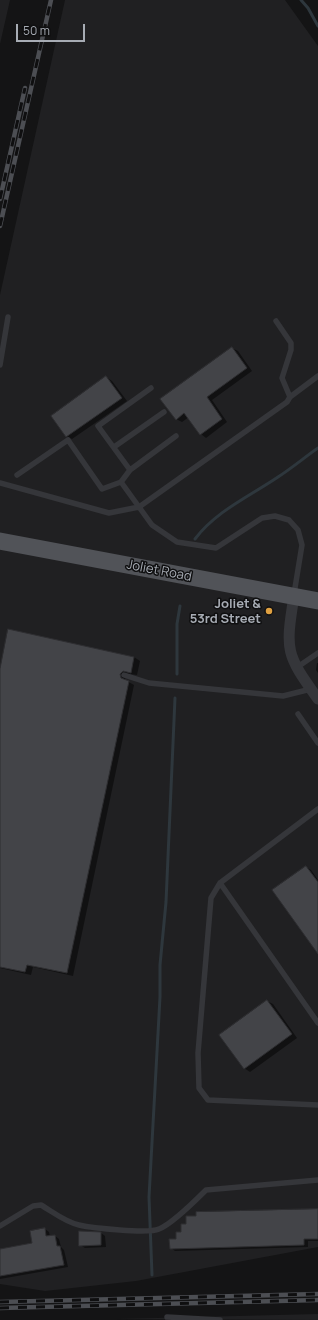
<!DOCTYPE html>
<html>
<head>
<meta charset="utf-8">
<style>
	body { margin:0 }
	#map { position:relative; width:318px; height:1320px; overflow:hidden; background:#141415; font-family:Manrope,sans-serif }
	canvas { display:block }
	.scale { position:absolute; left:16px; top:24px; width:69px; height:18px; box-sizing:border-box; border:2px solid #a7acb4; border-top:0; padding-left:5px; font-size:12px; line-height:14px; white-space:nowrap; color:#a7acb4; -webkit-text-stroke:3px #0f0f10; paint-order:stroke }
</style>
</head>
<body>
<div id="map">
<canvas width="318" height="1320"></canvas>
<div class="scale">50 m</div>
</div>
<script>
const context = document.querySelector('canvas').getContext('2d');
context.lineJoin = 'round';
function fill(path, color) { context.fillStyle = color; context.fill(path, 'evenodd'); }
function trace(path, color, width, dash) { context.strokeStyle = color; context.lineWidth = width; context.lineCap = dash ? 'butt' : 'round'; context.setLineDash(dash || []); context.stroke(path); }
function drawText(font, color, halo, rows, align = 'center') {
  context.font = font + ' Manrope,sans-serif'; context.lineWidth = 3; context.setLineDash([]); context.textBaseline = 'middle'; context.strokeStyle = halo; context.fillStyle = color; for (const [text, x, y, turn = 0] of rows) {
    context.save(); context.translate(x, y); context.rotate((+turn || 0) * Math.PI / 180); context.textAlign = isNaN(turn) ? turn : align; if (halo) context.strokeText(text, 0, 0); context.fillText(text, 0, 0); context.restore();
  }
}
const built = new Path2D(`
	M0,0H10L0,44Z
	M65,0H285L318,46V1247L136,1281L45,1291L0,1284V295Z
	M318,1314V1320L116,1319Z`);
const shadow = new Path2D(`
	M232,348L238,351L252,371L212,400L227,422L206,438L201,434L189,417L182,422L176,419Z
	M106,377L112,381L127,401L72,439L66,436Z
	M134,657L140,661L137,675L130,674L125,678L127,681L134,685L73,976L33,967L31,975L0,968V674Z
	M317,663H318V673L316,670Z
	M306,867L311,870L318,880V952Z
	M267,1001L273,1004L297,1038L250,1072L244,1068Z
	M318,1210V1241H308V1247L175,1251L171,1248Z
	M45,1229L49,1232L50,1237L55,1236L59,1239L61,1247L64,1250L68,1267L0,1279V1250L33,1244Z
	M101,1233L105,1236L106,1247L85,1248L80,1245Z`);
const stream = new Path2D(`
	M301,0L308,8L318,26
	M195,539C216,511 250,496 278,477C292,468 305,457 318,448
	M177,674V624L180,606
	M152,1275L149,1197L160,997V965L166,902L175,698`);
const building = new Path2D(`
	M232,347L247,368L207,397L222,419L200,435L184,413L176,420L160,399Z
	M106,376L122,398L66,437L51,416Z
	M8,629L134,657L131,673L123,671L120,674L121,678L129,681L67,973L27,965L25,972L0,967V669Z
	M306,866L318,882V954L272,890Z
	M267,1000L292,1034L244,1069L219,1035Z
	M318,1209V1239H304V1245L170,1249L169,1239H176V1232H181V1224H186V1216H196V1212Z
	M45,1228L46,1236L55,1235L57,1246H60L64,1265L0,1276V1249L32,1243L30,1231Z
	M79,1231L101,1232V1245L79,1246Z`);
const service = new Path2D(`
	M0,365L8,317
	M290,397L318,376
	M114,447L164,412
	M130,470L176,436
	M17,475L68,440L102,489L121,482L152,525L177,542L216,548L262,518L275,516L289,520L298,530L302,545L294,594
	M121,482L130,470L98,426L151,388
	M0,483L109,513L139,507L287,402L290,397L282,378L291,350V343L276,321
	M296,668L318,653
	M124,675L149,683L283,696L311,689
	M298,714L318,743
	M318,809L220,883L318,1023
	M220,883L211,898L198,1053L199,1088L208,1100L318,1105
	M0,1226L33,1206L41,1205C53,1212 65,1222 79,1225C92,1228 148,1234 159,1229C172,1224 196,1200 206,1190L318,1180
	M167,1317L220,1320`);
const minor = new Path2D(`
	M294,596C285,652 286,654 318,699`);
const primary = new Path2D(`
	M0,541L318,601`);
const rail = new Path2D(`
	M0,199L25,88
	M0,226L51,0
	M0,1302L318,1294
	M0,1308L318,1300`);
const markers = [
	[269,611,4,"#dfa041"]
];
const streetNames = [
	["Joliet Road",159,571,11]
];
const poiNames = [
	["Joliet &",261,604],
	["53rd Street",261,619]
];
fill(built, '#202022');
fill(shadow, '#0007');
trace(stream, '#2e373d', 3);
fill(building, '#434448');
trace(building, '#2e2e31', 1);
trace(service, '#35363a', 5.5);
trace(minor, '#35363a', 11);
trace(primary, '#515358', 17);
trace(rail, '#4c4e53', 4.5);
trace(rail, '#0f0f10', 3, [9]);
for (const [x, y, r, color] of markers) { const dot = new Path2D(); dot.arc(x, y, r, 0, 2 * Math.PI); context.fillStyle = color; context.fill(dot); trace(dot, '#0f0f10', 1.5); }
drawText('13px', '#a7acb4', '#0f0f10', streetNames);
drawText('bold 13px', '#a7acb4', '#0f0f10', poiNames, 'right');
</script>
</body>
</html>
